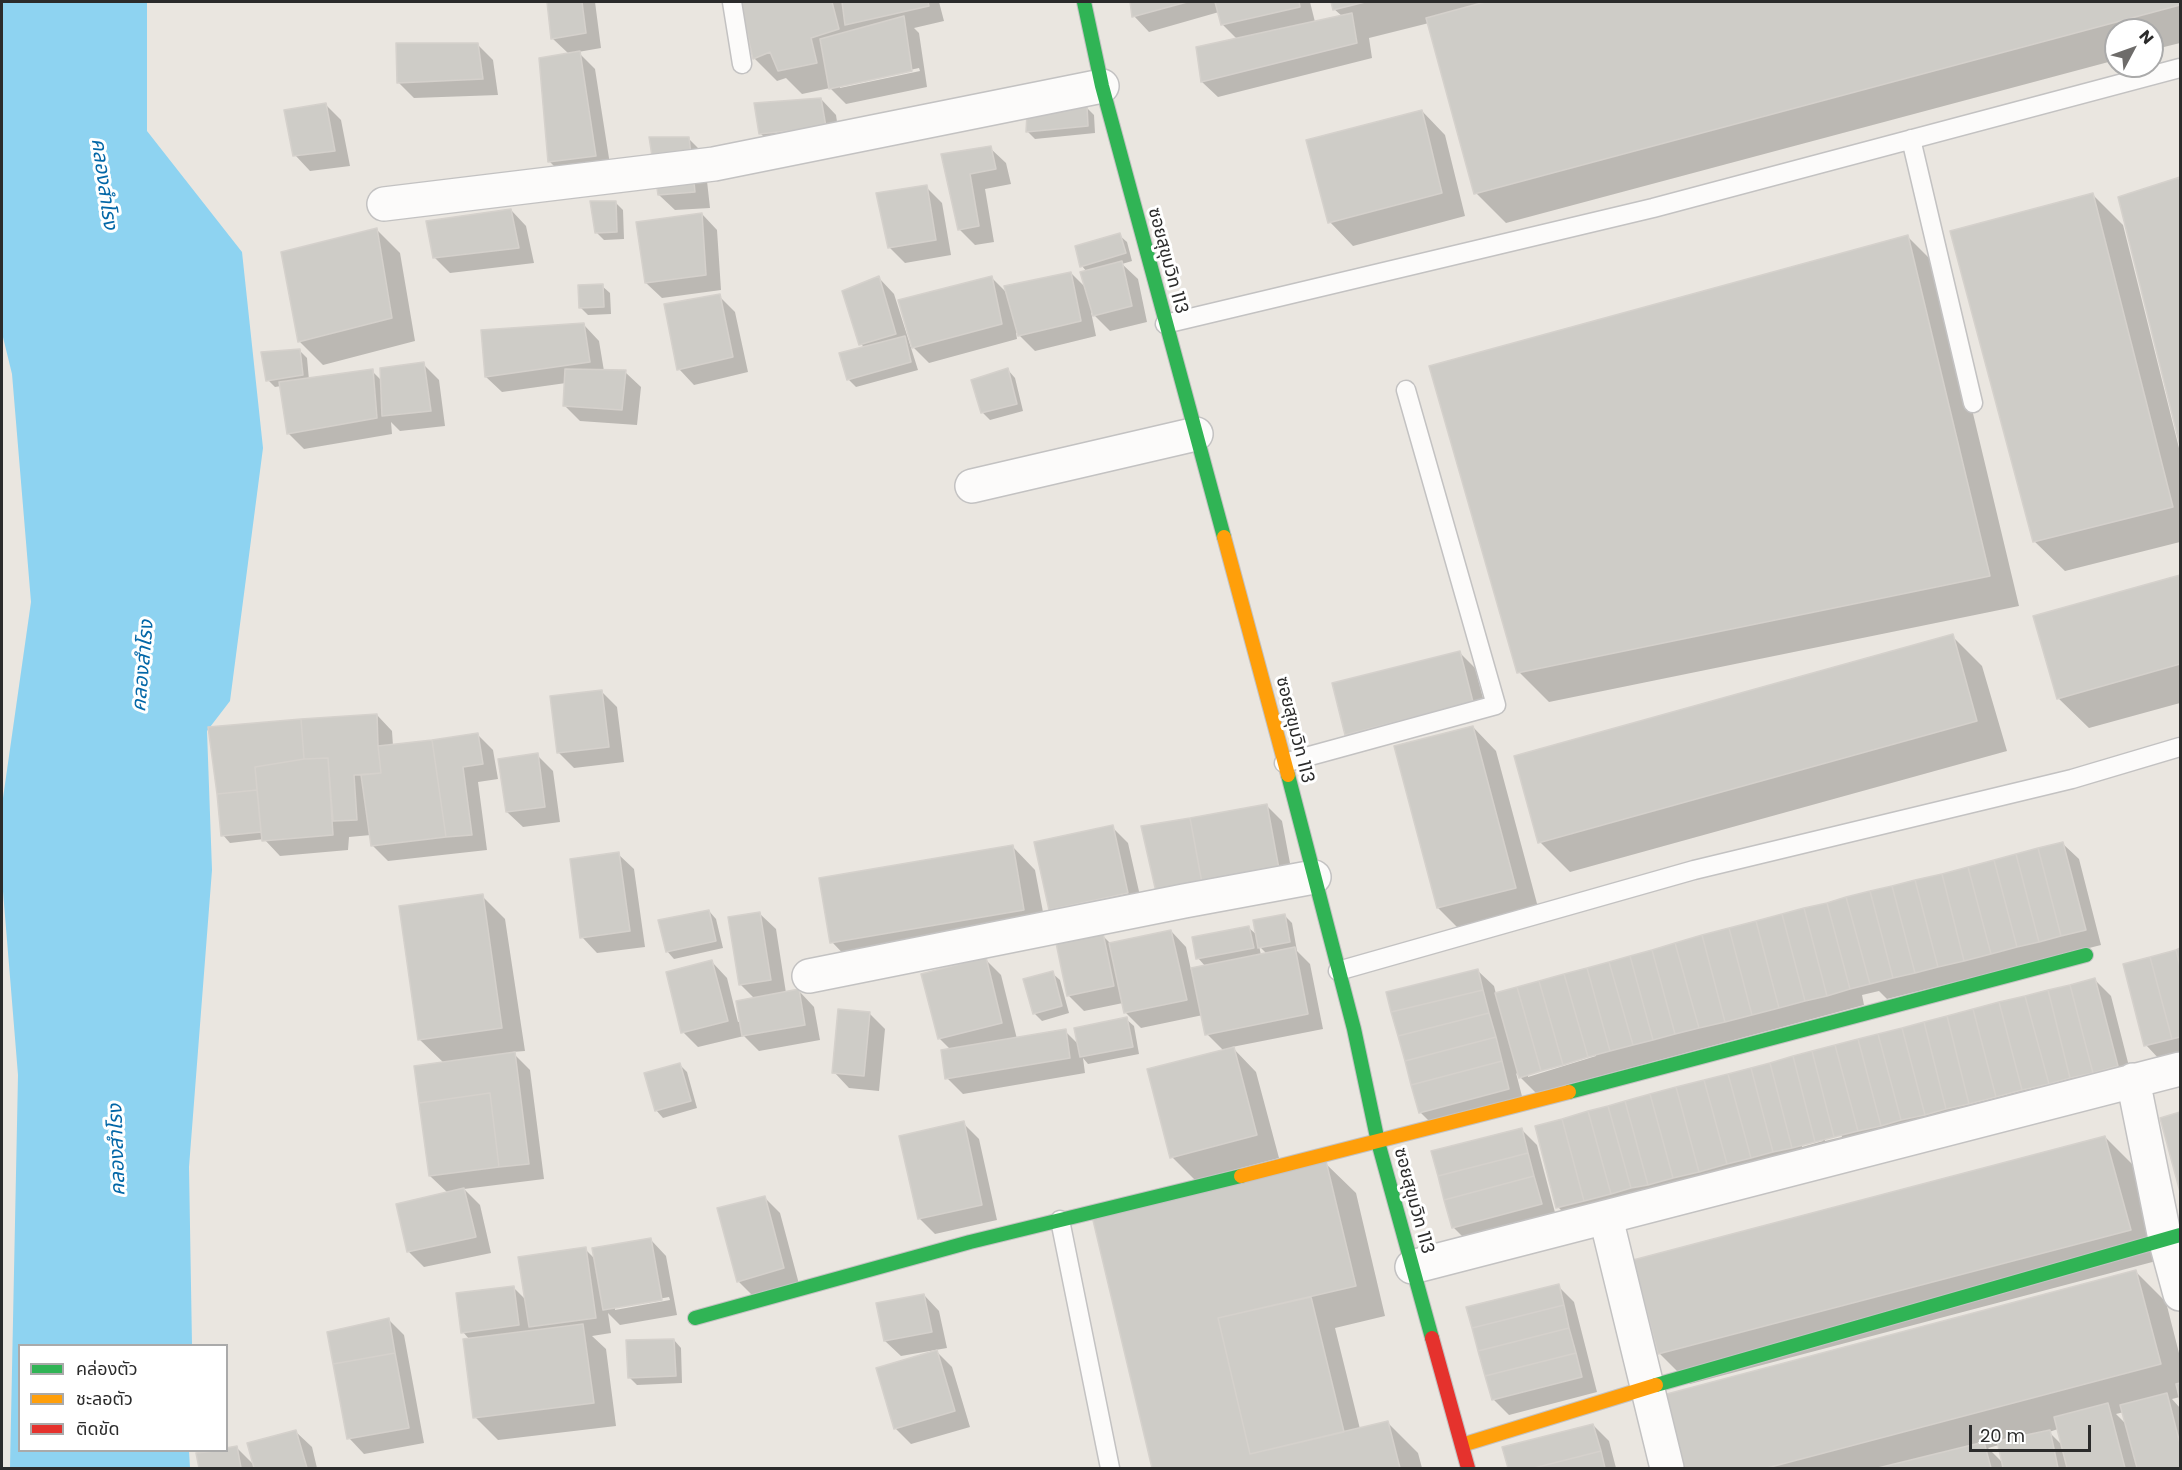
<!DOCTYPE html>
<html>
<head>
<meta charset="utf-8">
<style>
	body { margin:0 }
	#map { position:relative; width:2182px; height:1470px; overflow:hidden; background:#eae6e0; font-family:Poppins,"Noto Sans Thai",sans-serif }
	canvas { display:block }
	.frame { position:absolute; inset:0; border:3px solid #2b2b2b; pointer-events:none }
	.legend { position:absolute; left:18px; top:1344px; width:210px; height:108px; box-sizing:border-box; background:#fff; border:2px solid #aaa; margin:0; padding:8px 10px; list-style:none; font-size:18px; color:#2b2b2b }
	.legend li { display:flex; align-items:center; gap:12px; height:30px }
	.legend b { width:30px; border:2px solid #aaa }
	.north { position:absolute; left:2104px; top:18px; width:60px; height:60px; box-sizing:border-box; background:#fff; border:2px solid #aaa; border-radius:50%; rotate:49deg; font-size:16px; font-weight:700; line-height:24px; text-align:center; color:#2b2b2b }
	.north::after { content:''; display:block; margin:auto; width:21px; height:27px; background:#6e6c6a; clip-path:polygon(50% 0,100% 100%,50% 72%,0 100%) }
	.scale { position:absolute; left:1969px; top:1425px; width:122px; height:27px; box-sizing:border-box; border:3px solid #2b2b2b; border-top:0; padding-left:8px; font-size:18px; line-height:21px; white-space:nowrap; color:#2b2b2b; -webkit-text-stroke:4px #fff; paint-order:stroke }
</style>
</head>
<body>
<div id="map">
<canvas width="2182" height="1470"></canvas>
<div class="frame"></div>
<ul class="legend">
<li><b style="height:8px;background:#30b455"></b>คล่องตัว</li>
<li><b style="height:8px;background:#ff9f0a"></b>ชะลอตัว</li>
<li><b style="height:8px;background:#e5322d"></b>ติดขัด</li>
</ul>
<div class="north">N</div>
<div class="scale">20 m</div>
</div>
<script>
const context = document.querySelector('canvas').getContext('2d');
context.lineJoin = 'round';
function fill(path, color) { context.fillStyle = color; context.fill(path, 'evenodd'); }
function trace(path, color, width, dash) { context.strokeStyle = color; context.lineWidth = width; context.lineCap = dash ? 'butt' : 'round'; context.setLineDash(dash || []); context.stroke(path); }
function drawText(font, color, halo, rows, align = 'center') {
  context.font = font + ' Poppins,"Noto Sans Thai",sans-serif'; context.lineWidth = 6; context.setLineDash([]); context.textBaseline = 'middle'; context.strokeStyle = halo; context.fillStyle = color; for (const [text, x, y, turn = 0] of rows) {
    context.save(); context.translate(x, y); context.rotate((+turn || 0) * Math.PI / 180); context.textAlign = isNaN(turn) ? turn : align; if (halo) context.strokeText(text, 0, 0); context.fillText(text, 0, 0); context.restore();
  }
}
const water = new Path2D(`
	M2,2H147V131L242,252L263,448L230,701L207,731L212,870L189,1167L192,1345L20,1346V1450L189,1451L190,1468H10L18,1075L2,879V805L31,602L12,374L2,333Z`);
const shadow = new Path2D(`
	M549,2H595L601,48L578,52L595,69L611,171L565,177L549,161L569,54L552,38Z
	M742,2H939L944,21L914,28L919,33L927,87L846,104L830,88L802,94L786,78L777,81L754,58ZM919,68L920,71L840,88V85Z
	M1131,2H1310L1315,22L1342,16L1334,9L1332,2H2180V43L2152,50V30H2116V60L1506,223L1476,193L1429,23L1369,38L1372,58L1218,97L1202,82L1198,48L1238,40L1222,24L1219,12L1149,32L1134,16Z
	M477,44L493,60L498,95L414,98L399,83Z
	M821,99L836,115L840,142L776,149L760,133Z
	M325,104L341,120L350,166L310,171L295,155Z
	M1087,108L1094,115L1095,133L1035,139L1027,131Z
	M1422,111L1445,135L1465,216L1353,246L1330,222Z
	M688,138L704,154L710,208L675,210L659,195Z
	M990,148L1006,163L1011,184L985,189L994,242L975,245L959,229L943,155Z
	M2180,179V439L2120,198Z
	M926,187L942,203L951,255L905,263L889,247Z
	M2093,195L2123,225L2180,452V542L2065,571L2034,541Z
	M616,203L623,210L624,239L604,240L596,232Z
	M511,210L526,226L534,263L450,273L434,257Z
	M702,214L717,230L721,290L662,298L646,283Z
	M377,230L400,253L415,341L323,365L300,342Z
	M1119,235L1127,242L1132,261L1122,264L1138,279L1147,322L1110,331L1091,312L1096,336L1035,351L1016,332L1017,339L929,363L913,347L992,278L1007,293L1071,273L1087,289V272L1082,266Z
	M1908,237L1938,267L2019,606L1549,702L1519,672Z
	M879,278L894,294L918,370L856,387L848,379L865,348L861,344Z
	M602,286L610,293L611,314L588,315L580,307Z
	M719,296L735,312L748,372L694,385L679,369Z
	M584,325L599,341L604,371L625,372L641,387L637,425L580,421L564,405L566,383L502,392L486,377Z
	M299,350L307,358L309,380L372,371L382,381L423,364L439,380L445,426L400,431L391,422L392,434L304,449L288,433L281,386L275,387L268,380Z
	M1008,370L1015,378L1023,411L990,420L982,412Z
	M2180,576V703L2089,728L2058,698L2035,617Z
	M1952,636L1982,666L2007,751L1570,872L1540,842Z
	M1459,652L1475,668L1488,717L1362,750L1347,734Z
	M602,692L617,707L624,762L574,768L558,752Z
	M377,715L392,731L393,746L477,734L493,750L498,779L478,782L487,850L388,861L372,845L371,835L349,837L348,850L280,856L264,839L230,843L223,835L210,728Z
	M1473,727L1496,751L1539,911L1461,931L1438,908Z
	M537,755L553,771L560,822L523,827L507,812Z
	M1266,805L1282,821L1294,884L1173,907Z
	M1112,827L1128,843L1143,909L1066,925L1050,909Z
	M2063,844L2079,859L2101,945L1887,999L1879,991L1862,995L1864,1005L1536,1093L1516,1073L1524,1104L1436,1128L1420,1112L1478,971L1494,986L1496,994ZM1595,1053L1596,1056L1528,1077V1074Z
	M1012,846L1035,870L1047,933L855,966L832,942Z
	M618,854L634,869L645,947L597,953L582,937Z
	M482,896L505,919L525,1051L512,1052L530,1070L544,1179L464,1189L480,1205L491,1253L424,1267L409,1252L448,1193L430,1176L444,1063L419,1039Z
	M709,911L716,919L723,948L674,959L667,951Z
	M760,914L776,929L786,993L799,991L814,1007L820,1040L759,1051L744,1036L698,1047L683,1032L712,962L727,978L738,1022L741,1021L755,999L740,984Z
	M1284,915L1292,923L1297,951L1310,964L1323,1029L1232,1047L1256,1072L1279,1158L1195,1180L1172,1157L1224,1051L1207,1034L1203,1015L1141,1028L1125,1012L1123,1003L1084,1011L1068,995L1102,935L1111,944L1171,931L1186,947L1191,970L1206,967L1198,958L1249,928L1258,936ZM1259,946L1267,954L1261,955Z
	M2180,950V1056L2161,1061L2146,1045L2124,965Z
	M985,959L1001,975L1017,1039L1065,1031L1078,1044L1126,1019L1134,1026L1139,1054L1088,1064L1083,1058L1085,1073L963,1094L947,1078L951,1050L939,1038Z
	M1052,973L1060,980L1069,1013L1042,1021L1034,1013Z
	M2095,980L2111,996L2133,1082L1574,1223L1558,1207ZM1841,1134L1842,1137L1825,1141V1138ZM1822,1138L1823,1141L1802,1147V1144Z
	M869,1013L885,1029L879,1091L849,1088L834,1072Z
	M680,1065L687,1072L697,1108L663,1118L656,1110Z
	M2180,1114V1187L2162,1119Z
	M963,1123L979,1139L997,1220L935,1234L919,1218Z
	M1521,1129L1537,1145L1557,1220L1469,1243L1453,1227Z
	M2105,1137L2135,1167L2160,1260L1690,1384L1659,1353Z
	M1325,1163L1356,1193L1385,1316L1335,1328L1360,1429L1388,1423L1418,1453L1422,1468H1154L1094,1217Z
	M764,1197L780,1213L799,1284L754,1297L738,1281Z
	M651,1240L666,1256L677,1315L620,1325L608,1313L611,1333L592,1336L606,1349L616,1426L498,1440L475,1417L470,1340L463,1332L513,1287L526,1300L585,1249L596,1260ZM669,1297L670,1300L615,1310V1307Z
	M2136,1272L2166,1302L2180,1357V1397L2172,1399L2180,1408V1468H1685L1665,1396ZM2124,1412L2127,1425L2116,1414ZM2058,1429L2062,1445L2049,1432ZM1999,1445L2003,1463L1988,1448Z
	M1558,1286L1574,1302L1597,1392L1509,1415L1493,1399Z
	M924,1295L939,1311L947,1348L901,1356L885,1341Z
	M389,1320L404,1335L424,1443L364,1454L349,1438Z
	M674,1340L681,1348L682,1383L637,1385L629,1377Z
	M935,1350L952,1367L970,1427L911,1444L895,1428Z
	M1593,1425L1609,1441L1616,1468H1510L1504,1448Z
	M296,1432L312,1447L317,1468H201L198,1455L237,1448L254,1465Z`);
const building = new Path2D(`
	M547,2H582L586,33L551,39Z
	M740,2H832L839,29L811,38L817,63L778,71L770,52L753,59Z
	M842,2H928L929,6L845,25Z
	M1130,2H1187L1132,17Z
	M1215,2H1299L1300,7L1221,25Z
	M1331,2H1365L1333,10Z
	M1485,2H2180V5L1474,194L1426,18Z
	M1352,13L1357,43L1201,82L1196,47Z
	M904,16L912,71L829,89L820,39Z
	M396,43H478L483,79L397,83Z
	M580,51L596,156L548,162L539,58Z
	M821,98L826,127L759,134L754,103Z
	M326,103L335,151L293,156L284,110Z
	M1087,106L1088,126L1026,132L1027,114Z
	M1422,110L1442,193L1328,223L1306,140Z
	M649,137H689L695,192L658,195Z
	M991,146L996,169L970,174L979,226L958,230L941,154Z
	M2180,177V446L2118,197Z
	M927,185L936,240L888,248L876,193Z
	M2093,193L2173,507L2033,542L1950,231Z
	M590,201H616L617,232L595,233Z
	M511,209L519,248L433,258L426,221Z
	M702,213L706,275L645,283L636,222Z
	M377,228L392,318L298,342L281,252Z
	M1120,233L1126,253L1080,267L1075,246Z
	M1908,235L1990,576L1517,673L1429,366Z
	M1122,261L1132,306L1093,316L1080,272Z
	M1071,272L1081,321L1018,336L1004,286Z
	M879,276L896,334L859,345L842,291Z
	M992,276L1002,324L912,348L898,300Z
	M603,284L604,307L579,308L578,285Z
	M720,294L733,357L677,370L664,304Z
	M584,323L590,362L485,377L481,330Z
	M905,336L911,362L847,380L839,353Z
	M300,349L303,375L266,381L261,352Z
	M424,362L431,411L382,416L380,368Z
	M1008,368L1017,404L981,413L971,380Z
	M373,369L377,418L287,434L279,382Z
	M565,369L626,370L622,410L563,406Z
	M2180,575V664L2057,699L2033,616Z
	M1953,634L1977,721L1538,843L1514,756Z
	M1460,651L1473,702L1345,735L1332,683Z
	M602,690L609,747L557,753L550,696Z
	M377,714L378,746L381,773L354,775L357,820L333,821L328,758L304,759L301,719Z
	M301,719L304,759L255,767L257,790L217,794L208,727Z
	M1473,726L1516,888L1437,908L1394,746Z
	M478,733L483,764L463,767L472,835L446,837L432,740Z
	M432,740L446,837L371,846L361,775L381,773L378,746Z
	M538,753L545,807L506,812L498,759Z
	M328,758L333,835L262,841L255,767L304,759Z
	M257,790L261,832L221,836L217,794Z
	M1267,804L1279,869L1202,883L1190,818Z
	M1190,818L1202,883L1156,892L1141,826Z
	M1113,825L1128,893L1049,910L1034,842Z
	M2063,842L2086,930L2061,936L2038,848Z
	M1013,845L1024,910L830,943L819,878Z
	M2038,848L2061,936L2039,942L2016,854Z
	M619,852L630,931L580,938L570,859Z
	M2016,854L2039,942L2017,947L1994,860Z
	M1994,860L2017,947L1991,954L1968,867Z
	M1968,867L1991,954L1964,961L1942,874Z
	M1942,874L1964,961L1938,967L1915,880Z
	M1915,880L1938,967L1915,973L1892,886Z
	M1892,886L1915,973L1893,978L1870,891Z
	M1870,891L1893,978L1870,984L1846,897Z
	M483,894L502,1028L418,1040L399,906Z
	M1846,897L1870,984L1850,989L1827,903Z
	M1827,903L1850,989L1827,996L1804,908Z
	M1804,908L1827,996L1805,1001L1782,914Z
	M709,910L716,941L666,952L658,920Z
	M760,912L771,980L739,985L728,917Z
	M1285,914L1290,942L1258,948L1253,920Z
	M1782,914L1805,1001L1779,1008L1756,921Z
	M1756,921L1779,1008L1752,1015L1729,928Z
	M1249,926L1254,948L1196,959L1192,937Z
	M1729,928L1752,1015L1725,1022L1702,935Z
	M1171,930L1187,1000L1124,1013L1109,943Z
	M1103,933L1114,986L1067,996L1056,943Z
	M1702,935L1725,1022L1699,1028L1675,943Z
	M1675,943L1699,1028L1675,1034L1652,950Z
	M1295,947L1308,1014L1205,1035L1191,968Z
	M2180,948V967L2176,950Z
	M1652,950L1675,1034L1653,1040L1630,956Z
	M2176,950L2180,967V1037L2172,1039L2150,957Z
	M1630,956L1653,1040L1633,1045L1609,962Z
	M986,957L1002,1023L938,1039L921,974Z
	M2150,957L2172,1039L2144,1046L2123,964Z
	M712,960L728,1021L681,1033L666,972Z
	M1609,962L1633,1045L1610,1051L1587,968Z
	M1587,968L1610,1051L1588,1057L1564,974Z
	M1478,969L1483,990L1391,1012L1386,992Z
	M1053,971L1062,1006L1033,1014L1023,979Z
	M1564,974L1588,1057L1563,1065L1539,981Z
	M2095,978L2118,1066L2093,1073L2070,985Z
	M1539,981L1563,1065L1541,1071L1517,987Z
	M2070,985L2093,1073L2070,1078L2048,990Z
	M1517,987L1541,1071L1519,1078L1495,993Z
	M799,989L805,1025L742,1036L736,1001Z
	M1483,990L1489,1013L1398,1036L1391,1012Z
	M2048,990L2070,1078L2049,1084L2025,996Z
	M2025,996L2049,1084L2022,1090L1999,1002Z
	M1999,1002L2022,1090L1996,1097L1973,1009Z
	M838,1009L870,1012L864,1076L832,1073Z
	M1973,1009L1996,1097L1969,1104L1947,1016Z
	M1489,1013L1496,1037L1405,1061L1398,1036Z
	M1947,1016L1969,1104L1946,1109L1924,1022Z
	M1127,1017L1133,1047L1080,1057L1074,1028Z
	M1924,1022L1946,1109L1925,1115L1902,1028Z
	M1902,1028L1925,1115L1901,1120L1878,1034Z
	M1066,1029L1070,1058L945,1079L941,1050Z
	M1878,1034L1901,1120L1881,1126L1858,1039Z
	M1496,1037L1502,1061L1411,1085L1405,1061Z
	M1858,1039L1881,1126L1858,1131L1835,1045Z
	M1835,1045L1858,1131L1834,1137L1812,1051Z
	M1234,1047L1257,1135L1170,1158L1147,1069Z
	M1812,1051L1834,1137L1815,1142L1793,1056Z
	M515,1052L529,1164L499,1167L490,1093L419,1103L414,1066Z
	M1793,1056L1815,1142L1792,1148L1770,1063Z
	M1502,1061L1509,1089L1419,1113L1411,1085Z
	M680,1063L691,1101L655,1111L644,1073Z
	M1770,1063L1792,1148L1773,1152L1751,1068Z
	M1751,1068L1773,1152L1751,1158L1728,1074Z
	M1728,1074L1751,1158L1727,1164L1704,1080Z
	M1704,1080L1727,1164L1699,1172L1676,1087Z
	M1676,1087L1699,1172L1673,1178L1650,1094Z
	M490,1093L499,1167L429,1176L419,1103Z
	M1650,1094L1673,1178L1648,1185L1625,1101Z
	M1625,1101L1648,1185L1631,1188L1608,1106Z
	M1608,1106L1631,1188L1611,1194L1588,1111Z
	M1588,1111L1611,1194L1584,1201L1562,1119Z
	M2180,1112V1192L2160,1118Z
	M1562,1119L1584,1201L1556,1208L1535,1126Z
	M964,1121L982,1205L918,1219L899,1136Z
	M1522,1128L1528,1153L1438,1176L1431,1151Z
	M2105,1136L2131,1230L1658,1354L1633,1260Z
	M1528,1153L1534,1176L1444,1200L1438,1176Z
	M1326,1161L1356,1286L1218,1318L1250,1454L1388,1421L1400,1468H1152L1092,1216Z
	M1534,1176L1542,1204L1452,1228L1444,1200Z
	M464,1188L476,1237L407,1252L396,1204Z
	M765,1196L784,1268L737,1282L717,1208Z
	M651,1238L662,1300L603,1310L592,1248Z
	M586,1247L596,1318L529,1327L518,1257Z
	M2136,1270L2161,1364L1767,1468H1683L1663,1395Z
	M1559,1284L1564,1305L1472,1328L1466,1307Z
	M514,1286L519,1325L461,1333L456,1293Z
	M924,1294L932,1332L884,1341L876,1303Z
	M1311,1297L1344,1432L1250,1454L1218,1318Z
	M1564,1305L1569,1328L1478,1351L1472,1328Z
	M389,1318L395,1353L333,1364L327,1332Z
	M583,1324L594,1403L473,1418L463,1339Z
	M1569,1328L1576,1353L1485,1376L1478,1351Z
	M674,1339L676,1376L628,1378L626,1340Z
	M937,1350L955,1411L894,1429L876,1368Z
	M395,1353L409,1428L347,1439L333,1364Z
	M1576,1353L1582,1377L1492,1400L1485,1376Z
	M2180,1383V1401L2176,1384Z
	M2167,1393L2180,1444V1468H2137L2120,1405Z
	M2108,1403L2125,1468H2067L2054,1417Z
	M1593,1424L1601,1451L1534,1468H1508L1502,1447Z
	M296,1430L307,1468H254L247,1443Z
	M2050,1430L2058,1468H2003L1997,1441Z
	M1984,1442L1991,1468H1878Z
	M237,1446L241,1468H199L196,1453L226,1450V1448Z
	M1601,1451L1605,1468H1534Z`);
const lane = new Path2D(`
	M732,2L742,64
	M1911,139L1973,403
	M1165,324L1653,208L2180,68
	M1284,763L1496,705L1406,390
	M1338,971L1694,870L2072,779L2180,747
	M1060,1220L1110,1468`);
const street = new Path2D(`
	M384,204L714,164L1102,86
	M972,486L1196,434
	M809,976L1184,901L1314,877
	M2133,1080L2165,1239L2180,1294
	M1606,1218L1667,1468
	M1412,1267L2180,1069`);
const fast = new Path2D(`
	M1084,2L1102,86L1224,537
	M1288,775L1354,1029L1378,1142L1432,1338
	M1569,1092L2086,955
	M695,1318L970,1242L1241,1176
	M1656,1385L2180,1235`);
const slow = new Path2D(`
	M1224,537L1288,775
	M1241,1176L1569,1092
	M1462,1445L1656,1385`);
const jam = new Path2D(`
	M1432,1338L1468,1468`);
const streetNames = [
	["ซอยสุขุมวิท 113",1167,261,75],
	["ซอยสุขุมวิท 113",1294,730,76],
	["ซอยสุขุมวิท 113",1413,1201,75]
];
const waterNames = [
	["คลองสำโรง",103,184,82],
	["คลองสำโรง",144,666,-85],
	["คลองสำโรง",118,1150,-92]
];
fill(water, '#8ed3f1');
fill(shadow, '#0003');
fill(building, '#ceccc7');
trace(building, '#d5d1cc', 1.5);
trace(lane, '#c3c2c2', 21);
trace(street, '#c3c2c2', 36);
trace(fast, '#c3c2c2', 16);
trace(slow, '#c3c2c2', 16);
trace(jam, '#c3c2c2', 16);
trace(lane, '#fcfbfa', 18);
trace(street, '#fcfbfa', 33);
trace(fast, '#30b455', 14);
trace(slow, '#ff9f0a', 14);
trace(jam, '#e5322d', 14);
drawText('18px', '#2b2b2b', '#fff', streetNames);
drawText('italic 20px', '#0367a7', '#fff', waterNames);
</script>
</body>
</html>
